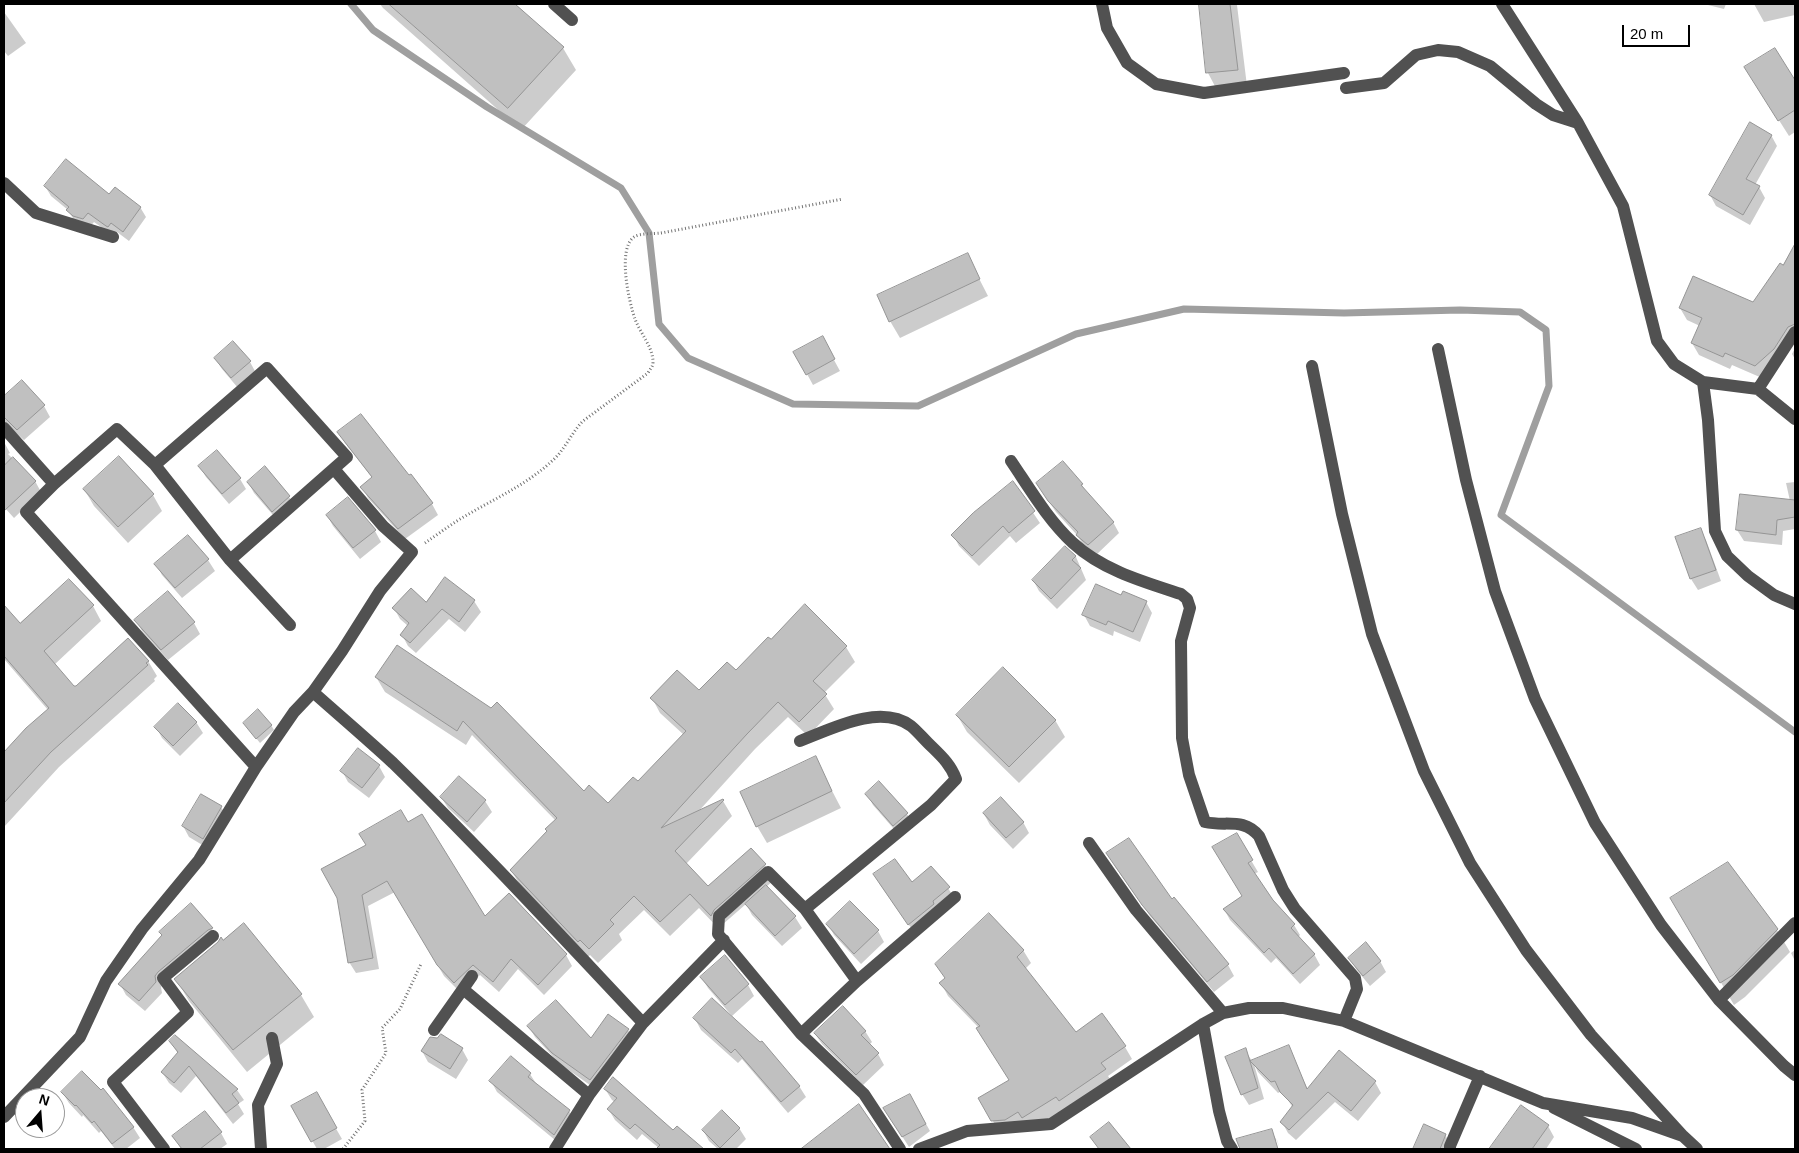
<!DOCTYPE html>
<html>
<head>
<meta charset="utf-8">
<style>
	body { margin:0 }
	#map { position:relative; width:1799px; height:1153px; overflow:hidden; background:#fff; font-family:Helvetica,sans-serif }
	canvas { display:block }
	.frame { position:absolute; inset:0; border:5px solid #000; pointer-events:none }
	.north { position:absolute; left:15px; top:1088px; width:50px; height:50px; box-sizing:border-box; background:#fff; border:1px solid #999; border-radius:50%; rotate:18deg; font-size:14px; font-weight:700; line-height:20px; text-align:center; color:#000 }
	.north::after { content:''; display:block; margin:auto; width:18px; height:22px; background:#000; clip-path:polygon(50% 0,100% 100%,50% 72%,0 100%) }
	.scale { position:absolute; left:1622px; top:25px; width:68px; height:22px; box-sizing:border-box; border:2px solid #000; border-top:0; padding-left:6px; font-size:15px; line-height:18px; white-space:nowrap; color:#000; -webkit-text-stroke:4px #fff; paint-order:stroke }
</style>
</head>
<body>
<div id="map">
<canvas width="1799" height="1153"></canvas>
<div class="frame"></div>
<div class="north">N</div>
<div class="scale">20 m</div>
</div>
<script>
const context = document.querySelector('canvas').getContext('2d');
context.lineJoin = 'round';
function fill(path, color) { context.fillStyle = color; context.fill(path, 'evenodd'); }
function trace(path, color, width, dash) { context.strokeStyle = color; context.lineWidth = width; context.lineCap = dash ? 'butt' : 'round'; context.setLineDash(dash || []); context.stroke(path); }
const shadow = new Path2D(`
	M380,4H513L563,48L576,70L521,130L383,8Z
	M1200,4L1237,5L1247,86L1217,90L1208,73Z
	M1704,4H1726L1724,9Z
	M1754,4H1795V15L1764,22Z
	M4,12L26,43L8,56L4,51Z
	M1775,49L1795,82V132L1789,136L1756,84Z
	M1771,135L1777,146L1755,185L1759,187L1765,198L1750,225L1716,206L1710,195Z
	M45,186L109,196L140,207L146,217L129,241L117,232L114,236L94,222L89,228L74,220L68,210L51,196Z
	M1795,246V342L1762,378L1732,365L1730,369L1699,355L1692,343L1700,326L1687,320L1680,308L1754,304L1783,267Z
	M967,255L988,296L900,338L890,321Z
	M822,338L840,371L813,385L807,374Z
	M1795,348V359L1792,354Z
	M215,358L250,362L256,373L238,388L222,369Z
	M22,381L44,406L50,417L24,440L14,431L4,435V397Z
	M339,432L432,504L438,515L405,539L368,498L362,487L373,479L345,443Z
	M4,442L10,453L8,454L35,481L41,492L14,518L4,507Z
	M200,467L240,479L246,489L229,504L206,477Z
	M265,468L289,497L296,508L279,522L254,493L248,482Z
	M1795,482V529L1783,531L1782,545L1744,541L1737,530L1790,501L1786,483Z
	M1013,483L1040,523L1016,543L1010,536L979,566L959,546L953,535Z
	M1037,484L1082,485L1087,494L1113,522L1119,533L1095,556L1084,546L1077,535L1056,512Z
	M84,489L153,495L162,511L128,543L94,506Z
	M327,515L375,531L381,542L360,559L333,526Z
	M1700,529L1706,540L1721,581L1698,590L1691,579L1677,538Z
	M188,537L208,560L215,571L182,598L162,575L156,564Z
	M1065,548L1076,557L1086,580L1057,609L1039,591L1033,580Z
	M1122,596L1146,602L1152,613L1140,642L1114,631L1113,636L1090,626L1084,615Z
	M474,601L481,612L465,632L449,619L416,653L408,646L402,635L408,626L400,619L394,608L426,603Z
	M93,606L101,621L54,665L73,687L76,688L148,661L157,676L154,679L155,681L59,767L4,827V754L27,729L48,710L4,659V607L20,625Z
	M805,606L846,647L855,662L824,693L834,709L808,736L788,717L755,749L697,813L723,801L732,816L686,864L708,888L765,865L774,880L766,887L795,917L802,928L782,946L752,915L746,904L722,925L720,930L699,908L670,936L644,910L619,934L622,940L598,963L590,955L588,957L520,885L511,870L548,832L556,821L472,735L466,745L385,692L376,677L397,647L584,793L608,805L638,782L684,735L660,713L652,698L699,692L736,672L771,641Z
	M136,620L194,623L200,634L168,660L142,631Z
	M957,715L1055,720L1065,737L1019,783L967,732Z
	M196,722L203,733L180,756L162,738L156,727Z
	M244,723L271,725L274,730L260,743Z
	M815,758L841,808L767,843L757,826Z
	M379,766L385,777L369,798L348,782L342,771Z
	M459,778L485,801L492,812L474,832L448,808L441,797Z
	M879,783L907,814L913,825L900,836L873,805L867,794Z
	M221,807L228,818L209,849L189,837L183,826Z
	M984,814L1023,822L1029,833L1013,849L990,825Z
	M408,824L485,918L566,955L572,966L544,995L518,969L499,992L480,975L461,993L444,976L395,892L368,906L379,969L356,973L349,962L338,897Z
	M1236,835L1258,872L1254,874L1272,901L1294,925L1300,935L1298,937L1314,954L1320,965L1300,984L1276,958L1271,963L1230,920L1224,909L1243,896Z
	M1114,865L1171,900L1174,899L1228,965L1234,976L1214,992L1150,916Z
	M879,883L911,884L948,888L953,896L914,932Z
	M1672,898L1777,930L1790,952L1745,997L1734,1005Z
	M191,905L212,929L218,939L164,983L161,987L162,993L145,1011L126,995L120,984L163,936L160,932Z
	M828,924L878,931L884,942L861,964L834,935Z
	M244,925L301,995L314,1017L247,1072L189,1001L176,979Z
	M1023,950L1031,963L1025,969L1076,1033L1125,1047L1132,1059L1108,1076L1112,1082L1030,1130L1000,1133L980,1099L1011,1081L979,1028L948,996L941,983L946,979L937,964Z
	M1795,950V961L1791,953Z
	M725,957L748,985L754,996L732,1016L708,988L701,977Z
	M1350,958L1380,961L1386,972L1370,986L1356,969Z
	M695,1019L760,1044L761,1042L799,1086L806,1097L788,1113L742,1059L738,1063L701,1030Z
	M529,1027L591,1040L628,1030L634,1041L597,1090L560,1064L535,1037Z
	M865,1031L872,1042L869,1045L878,1054L884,1065L863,1085L822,1044L815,1034Z
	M170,1041L237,1090L244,1100L238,1104L244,1114L233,1124L196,1076L181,1093L169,1083L162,1072L178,1054Z
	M1288,1046L1308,1090L1375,1082L1381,1093L1358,1121L1335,1102L1296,1140L1288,1133L1282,1122L1293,1108L1282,1091L1278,1093L1258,1072L1254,1064L1264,1099L1249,1105L1242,1094L1245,1050L1252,1061Z
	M462,1049L468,1060L456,1079L428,1062L422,1051Z
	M511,1058L530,1074L537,1085L569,1111L575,1122L561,1145L497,1092L491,1081Z
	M605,1089L698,1145L700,1149H660L642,1134L637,1140L615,1120L609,1110L615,1102L612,1100Z
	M62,1092L133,1127L140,1138L126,1149H115L101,1131L99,1133L83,1115L82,1117L69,1103Z
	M316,1094L342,1139L324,1149H317L293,1107Z
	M859,1106L889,1149H803Z
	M916,1106L930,1131L909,1147L891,1119Z
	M1424,1126L1445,1135L1452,1146L1450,1149H1415Z
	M1548,1126L1554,1137L1546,1149H1495L1493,1146Z
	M739,1128L746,1139L736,1149H718L709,1141L703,1130Z
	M1271,1130L1277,1141L1280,1149L1277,1140H1274L1277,1149H1246L1243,1139Z
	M221,1133L227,1144L220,1149H181L173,1136Z`);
const stream = new Path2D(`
	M351,4L373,30L487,107L621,188L649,233L659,324L688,358L793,404L918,406L1076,334L1184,309L1344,313L1460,310L1520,312L1546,330L1549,386L1501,515L1795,732`);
const building = new Path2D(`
	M389,4H515L564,47L508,108Z
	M1199,4H1230L1238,70L1206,73Z
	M1775,48L1795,80V110L1778,121L1744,67Z
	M1750,122L1772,135L1746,179L1760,186L1743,215L1709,195Z
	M66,159L109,194L115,187L141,207L123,232L111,223L108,227L106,226L88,213L83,219L73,216L66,210L69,207L44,186Z
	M1795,244V324L1788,327L1774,349L1755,366L1725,353L1723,357L1691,343L1702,318L1679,308L1693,276L1753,302L1780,263L1783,265Z
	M968,253L980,279L889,322L877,295Z
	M823,336L835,359L806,375L793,352Z
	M233,341L251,361L231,378L214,358Z
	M22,380L45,405L17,430L4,417V396Z
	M361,414L409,475L411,474L433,503L398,529L360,487L372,477L337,432Z
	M217,450L241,478L222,494L198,466Z
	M119,456L154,494L118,527L83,489Z
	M13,457L36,481L4,511V466Z
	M1063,461L1083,484L1081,485L1114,522L1088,545L1076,535L1078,532L1048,501L1036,483Z
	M265,466L290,496L272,512L247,482Z
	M1013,481L1035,511L1009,533L1003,526L972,556L951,535L973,513Z
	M1740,494L1795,500V517L1777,520L1776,535L1736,530Z
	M348,497L376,530L353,548L326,515Z
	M1701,528L1716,570L1690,579L1675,537Z
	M188,535L209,559L175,588L154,564Z
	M1065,546L1076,556L1072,560L1081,568L1051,599L1032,580Z
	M445,577L475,600L459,622L442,609L410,643L400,635L409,623L392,608L411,588L426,602Z
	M69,579L94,605L44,651L74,686H76L128,638L149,661L146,663L148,665L51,752L4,803V752L26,728L49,708L4,656V605L20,623Z
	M1096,584L1121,595L1123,591L1147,601L1133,632L1108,621L1106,625L1082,615Z
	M168,591L195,622L161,650L134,620Z
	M805,604L847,646L813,681L827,694L799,722L778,702L747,734L661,828L723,799L724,800L675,851L708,886L751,848L766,864L714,910L711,916L690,894L660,922L634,896L610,920L614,924L589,949L580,940L578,942L510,870L547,831L545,829L557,818L463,721L457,731L375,677L397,645L491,708L497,702L584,791L589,785L608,803L633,777L638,781L686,731L650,698L677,670L699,690L727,662L736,670L768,637L771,639Z
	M1003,667L1056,720L1009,767L956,715Z
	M178,703L197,722L173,746L154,727Z
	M258,709L272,725L256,739L243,723Z
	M358,748L380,765L362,788L340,771Z
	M816,756L832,791L756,827L740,792Z
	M459,776L486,800L467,822L440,797Z
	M879,781L908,813L893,826L865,794Z
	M201,794L222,806L203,839L182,826Z
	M1001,797L1024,822L1006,838L983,813Z
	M401,810L408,822L422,814L485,916L509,893L567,954L538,985L511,959L493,982L473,965L454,983L437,965L387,881L362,895L373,958L348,963L337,898L321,869L366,845L359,834Z
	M1237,833L1253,860L1248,863L1273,900L1295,924L1291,928L1315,954L1293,974L1269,948L1264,953L1223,909L1242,896L1212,847Z
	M1129,838L1172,899L1174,897L1229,964L1207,982L1142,905L1106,853Z
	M895,859L912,882L931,866L950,887L933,901L934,904L908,925L873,874Z
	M1728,862L1778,929L1733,975L1720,983L1670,898Z
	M766,885L796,916L775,936L745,904Z
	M850,901L879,930L854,954L826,924Z
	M191,903L213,928L208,930L158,972L155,976L156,982L139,1001L118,984L162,935L159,932Z
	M989,913L1024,950L1017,957L1076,1032L1102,1013L1126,1046L1101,1063L1106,1069L1059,1101L1056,1097L1022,1118L1018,1112L1005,1120L991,1121L978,1098L1009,1080L976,1028L980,1026L939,983L945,978L935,964Z
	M244,923L302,994L233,1050L174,979L218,942L221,937L223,940Z
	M1366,942L1381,961L1363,976L1348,958Z
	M725,955L749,984L725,1005L700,977Z
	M712,998L760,1042L762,1041L800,1086L781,1102L735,1049L731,1053L693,1018Z
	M556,1000L591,1038L608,1014L629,1029L590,1080L552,1053L527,1026Z
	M843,1006L866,1031L861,1035L879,1053L856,1075L814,1033Z
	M441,1034L463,1048L450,1069L421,1051L430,1037L437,1038Z
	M175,1035L238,1089L232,1094L239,1103L226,1113L189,1066L174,1083L161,1072L178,1052L169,1041Z
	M1289,1045L1307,1089L1339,1050L1376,1081L1351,1111L1328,1092L1289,1130L1280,1122L1293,1105L1280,1092L1275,1081L1271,1082L1250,1061Z
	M1246,1048L1258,1088L1241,1095L1225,1057Z
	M511,1056L531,1073L528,1077L570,1110L554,1135L489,1081Z
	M82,1071L101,1090L103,1088L134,1127L112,1144L94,1121L92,1123L76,1105L75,1106L61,1092Z
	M613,1077L673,1130L677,1126L704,1149H656L660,1145L635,1124L630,1129L607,1109L617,1098L604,1089Z
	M317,1092L337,1128L311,1142L291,1106Z
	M910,1094L926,1124L902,1137L883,1108Z
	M859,1104L890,1149H801Z
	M1521,1105L1549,1125L1532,1149H1489Z
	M722,1110L740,1128L720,1148L702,1130Z
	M205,1111L222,1132L200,1149H182L172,1136Z
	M1109,1122L1131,1149H1099L1090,1137Z
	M1424,1124L1446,1134L1440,1149H1413Z
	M1272,1129L1278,1149H1240L1236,1139Z`);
const path = new Path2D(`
	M425,543C435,536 446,528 457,521C489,501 524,487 552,461C565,450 571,433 583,421L648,373C650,369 653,367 653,362C653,347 640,333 635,319C629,302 617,249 634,237C640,233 653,234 661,233L843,199
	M343,1149L365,1121L362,1090L386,1053L382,1028L400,1009L421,964`);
const minor = new Path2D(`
	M554,4L572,20
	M1102,4L1107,28L1127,63L1156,84L1204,93L1344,73
	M1502,4L1578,123L1623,206L1657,341L1674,364L1703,382L1758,389L1795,419
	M1346,88L1384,83L1416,55L1438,50L1458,52L1490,66L1536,104L1553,115L1578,123
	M4,183L36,213L113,237
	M1438,349L1466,480L1495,591L1535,699L1595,823L1661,925L1719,1000L1784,1066L1795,1075
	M1312,366L1342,514L1372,634L1424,771L1470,863L1526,950L1591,1035L1683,1136
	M1703,382L1708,420L1715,531L1727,556L1748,576L1774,595L1795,604
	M1758,389L1795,332
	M4,428L54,484L26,512L256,767
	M1011,461C1030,489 1048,520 1073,543C1102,570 1144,582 1181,594L1187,599L1190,608L1181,641L1182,738L1189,775L1205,822C1226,827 1243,817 1259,836L1283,890L1295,909L1355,978L1357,989L1344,1021
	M155,465L267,368L347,457L230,560
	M54,484L117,429L155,465L230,560L290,625
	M313,692C340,716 367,739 393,763C479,847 561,936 643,1023L589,1095L555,1149
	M800,741C831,729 880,703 911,726C917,731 922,737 928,743C940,755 950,763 956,779L931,805L805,909
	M1089,843L1136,910L1223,1013
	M463,989L472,976
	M1719,1000L1795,923
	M643,1023L724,940
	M1203,1024L1219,1111L1227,1141L1232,1149
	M434,1030L463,989L589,1095
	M801,1034L857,981
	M1554,1108L1636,1149
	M4,1117L80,1037L106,981L142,929L199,860L256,767L294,712L313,692L342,651L380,591L412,552L383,526L334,469
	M164,1149L113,1082L188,1012L163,978L213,936
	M261,1149L258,1105L277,1064L272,1038
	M900,1149L864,1094L801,1034L718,934L719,916L768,872L805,909L857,981L955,897
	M919,1149L967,1131L1051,1124L1203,1024L1223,1013L1249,1008H1283L1344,1021L1543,1103L1632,1118L1683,1136L1697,1149
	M1450,1149V1146L1480,1076`);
fill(shadow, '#0003');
trace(stream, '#9f9f9f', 7);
fill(building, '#c0c0c0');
trace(building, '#959595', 1);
trace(path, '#737373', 3, [1, 2.5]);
trace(minor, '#515151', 12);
</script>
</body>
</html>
